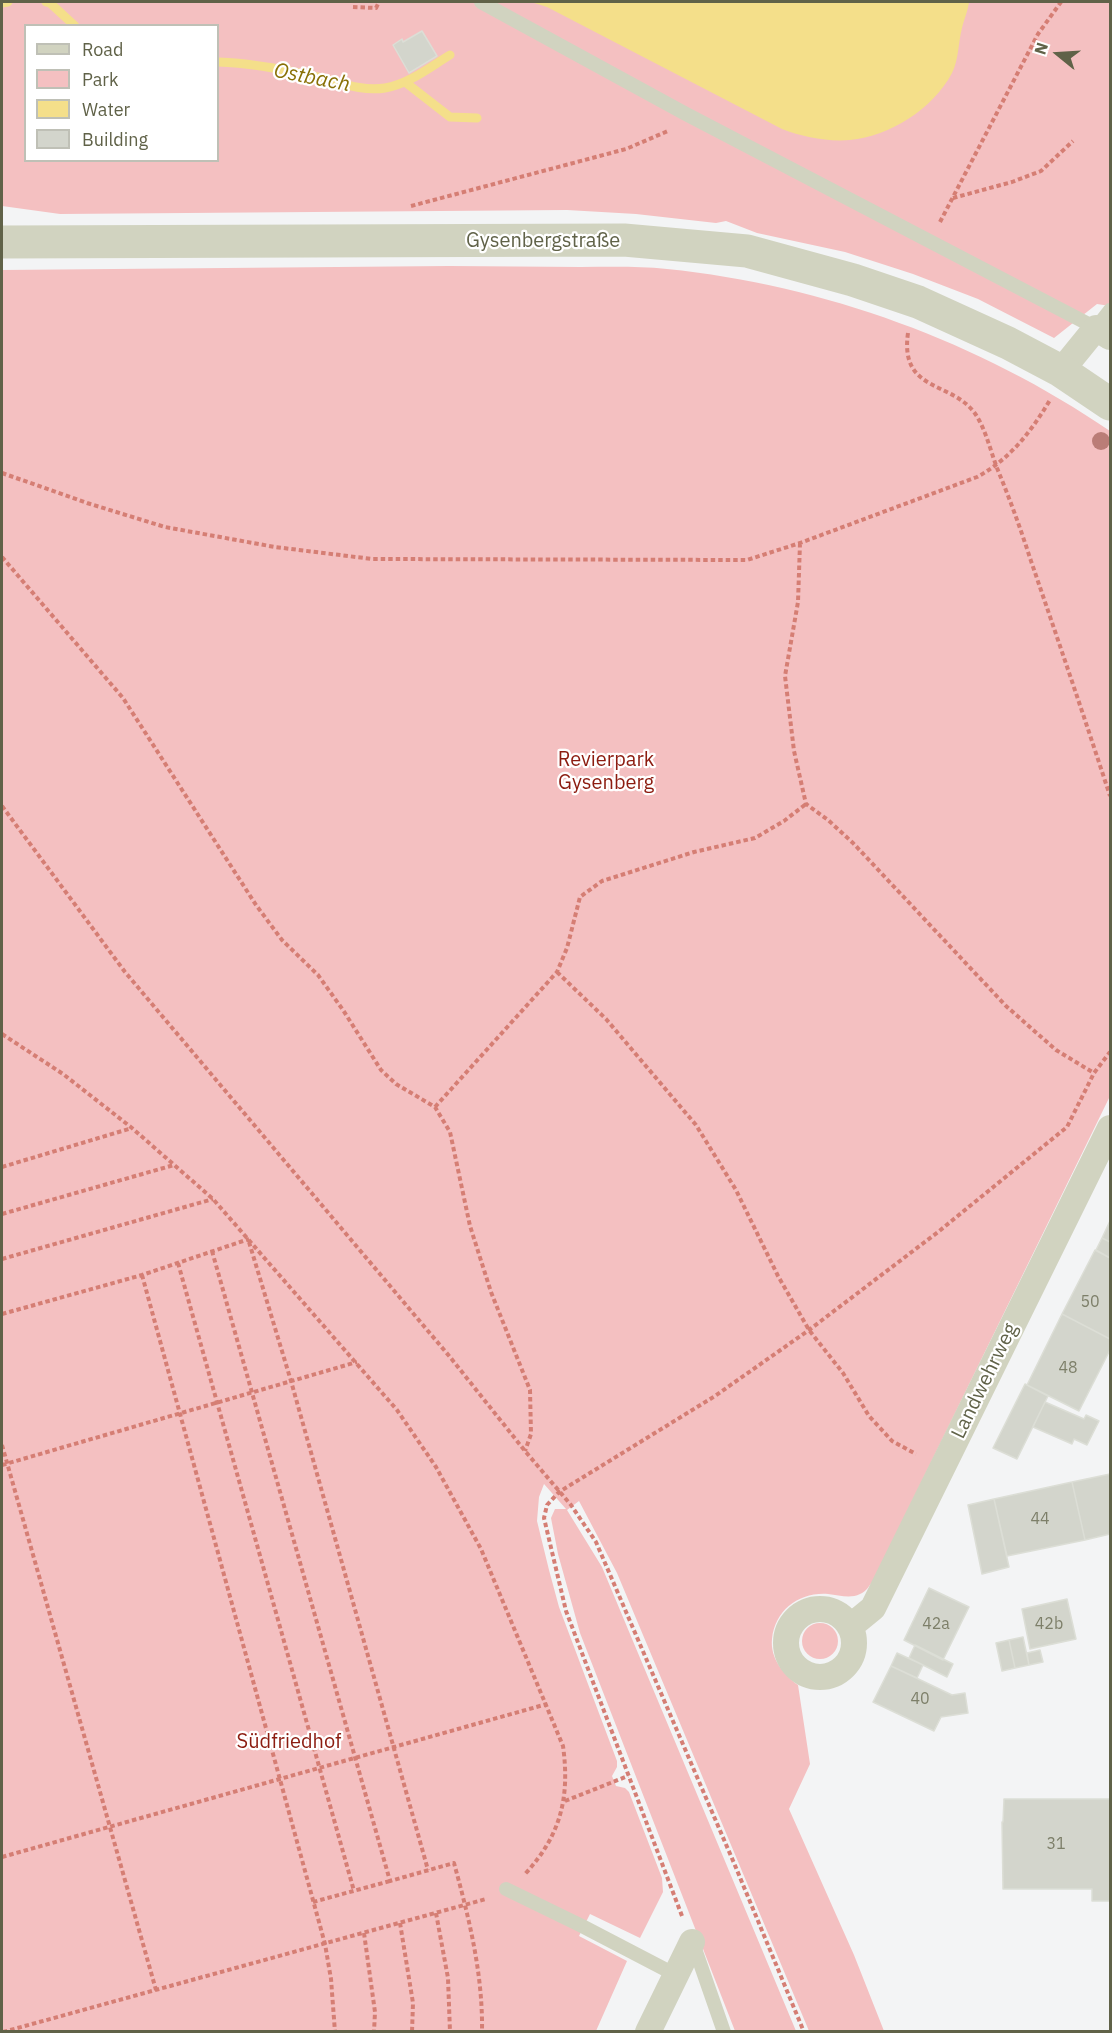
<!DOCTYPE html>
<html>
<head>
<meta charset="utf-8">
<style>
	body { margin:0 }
	#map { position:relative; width:1112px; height:2033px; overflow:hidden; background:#f3f4f5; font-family:"IBM Plex Sans",sans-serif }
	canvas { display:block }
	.frame { position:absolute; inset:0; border:3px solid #606248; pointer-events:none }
	.legend { position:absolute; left:24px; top:24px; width:195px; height:138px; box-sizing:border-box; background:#fff; border:2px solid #bfc0b6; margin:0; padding:8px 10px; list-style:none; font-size:18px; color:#606248 }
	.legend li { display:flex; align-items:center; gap:12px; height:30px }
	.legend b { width:30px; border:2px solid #bfc0b6 }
	.north { position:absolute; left:1028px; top:24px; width:60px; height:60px; -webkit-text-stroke:4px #fff; paint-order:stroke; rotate:288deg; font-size:16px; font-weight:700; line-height:24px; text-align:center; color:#606248 }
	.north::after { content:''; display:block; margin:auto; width:21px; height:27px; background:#606248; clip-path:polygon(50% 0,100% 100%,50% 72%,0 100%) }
</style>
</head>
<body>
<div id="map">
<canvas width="1112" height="2033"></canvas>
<div class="frame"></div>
<ul class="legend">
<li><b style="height:8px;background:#d1d3c0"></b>Road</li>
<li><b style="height:16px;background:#f4c0c1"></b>Park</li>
<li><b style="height:16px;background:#f4df8a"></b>Water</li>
<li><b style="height:16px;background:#d3d5cc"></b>Building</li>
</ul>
<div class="north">N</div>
</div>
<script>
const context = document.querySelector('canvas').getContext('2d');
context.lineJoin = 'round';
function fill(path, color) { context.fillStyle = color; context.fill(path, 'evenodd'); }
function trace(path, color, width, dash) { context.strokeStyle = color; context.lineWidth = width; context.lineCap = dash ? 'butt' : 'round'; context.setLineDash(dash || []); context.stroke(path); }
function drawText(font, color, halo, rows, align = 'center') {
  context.font = font + ' "IBM Plex Sans",sans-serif'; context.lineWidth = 4.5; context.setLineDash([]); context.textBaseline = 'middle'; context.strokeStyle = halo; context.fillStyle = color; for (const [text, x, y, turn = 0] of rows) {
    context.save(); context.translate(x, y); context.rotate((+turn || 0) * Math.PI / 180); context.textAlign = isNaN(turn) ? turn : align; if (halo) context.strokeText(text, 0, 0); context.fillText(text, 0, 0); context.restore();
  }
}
const green = new Path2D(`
	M2,2H1110V306L1097,304L1054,338L978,299L913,274L845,252L757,233L726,221L716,223L636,214L567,210L60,214L2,206ZM26,26H218V160H26Z
	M449,266C493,266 537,267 581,267C609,267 638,266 667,269C824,285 980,342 1110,431V1096L873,1581C869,1586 866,1592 860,1594C850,1599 839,1595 828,1594C799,1592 775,1610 772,1639C770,1658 783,1674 798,1685L810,1764L789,1809L854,1955L884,2031H809L617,1573L579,1501L567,1510L602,1567L796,2031H735L580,1633L558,1554L551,1518L555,1509H566L544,1484L539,1497L537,1521L549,1570L559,1607L617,1761V1767L612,1776L616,1786L625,1788L629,1792L662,1878L663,1892L640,1938L590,1914L579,1936L627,1961L596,2031H2V270Z
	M802 1641a18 18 0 1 1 36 0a18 18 0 1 1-36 0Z`);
const water = new Path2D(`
	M531,2H969C968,11 964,19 962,28C958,43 959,59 952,73C933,109 890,136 850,140C827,142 803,137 782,129L547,7Z`);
const stream = new Path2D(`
	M46,2L50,3L75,26
	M2,3L8,2
	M218,62C249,63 282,69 313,76C337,81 360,92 385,88C409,84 430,67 450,55
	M405,82L450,117L477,118`);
const building = new Path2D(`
	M422,31L437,56L409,73L393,45L402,39L403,42Z
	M1110,1221V1242L1102,1238Z
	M1102,1238L1110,1242V1258L1096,1250Z
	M1095,1250L1110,1258V1339L1062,1314Z
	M1062,1314L1110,1339V1350L1079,1411L1027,1385Z
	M1025,1384L1048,1396L1017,1459L993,1448Z
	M1045,1402L1084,1419L1086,1415L1099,1421L1087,1445L1074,1439L1072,1444L1033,1427Z
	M1110,1474V1534L1085,1540L1072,1482Z
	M1072,1482L1085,1540L1007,1556L994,1499Z
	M994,1499L1009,1567L982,1574L968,1505Z
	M929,1588L969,1607L943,1660L904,1640Z
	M1067,1599L1076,1639L1030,1649L1022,1609Z
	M1023,1637L1029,1665L1015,1668L1009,1640Z
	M1009,1640L1015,1668L1002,1671L996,1643Z
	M915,1645L953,1664L947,1677L909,1658Z
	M1040,1650L1043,1662L1029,1665L1027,1653Z
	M897,1653L923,1665L917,1678L891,1666Z
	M891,1666L952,1695L965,1693L968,1713L941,1717L934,1731L873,1702Z
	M1004,1799H1110V1901H1092V1889H1003L1002,1822H1003Z`);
const path = new Path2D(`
	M353,7L376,8L379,2
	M953,198L1012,182L1041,171L1073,141
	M411,206L626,149L668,131
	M940,222L1038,34L1061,2
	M908,333C899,396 958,379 979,420C987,435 991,452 997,468C1009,497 1020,527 1030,558C1057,637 1084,716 1110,796
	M2,473L87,503L165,527L275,547L372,559L747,560L800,543L977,477C1010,459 1031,432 1050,400
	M800,543L798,602L785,676L794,751L806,804L828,820L853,843L1006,1006L1056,1050L1094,1073
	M2,557L123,698L256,905L282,940L318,975L343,1010L381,1070L396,1084L435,1107L450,1132L470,1226L491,1292L530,1390L531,1434L525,1451
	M2,806L125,972L450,1357L525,1451L571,1505L596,1542L734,1863L804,2032
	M557,972L606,1019L696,1125L736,1190L778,1276L809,1330L843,1373L869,1416L892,1441L916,1454
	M2,1034L63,1074L132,1128L213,1199L397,1410L436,1467L481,1549L563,1746C570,1797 561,1835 525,1874
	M435,1107L557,972L567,948L580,897L602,881L694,852L755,838L784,821L806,804
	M2,1167L132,1128
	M2,1214L174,1165
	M249,1242L291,1381L428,1870
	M212,1251L390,1881L454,1863C469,1918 483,1974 482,2032
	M2,1259L213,1199
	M178,1263L354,1891
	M142,1275L325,1944L331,1979L335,2032
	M2,1314L142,1275L249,1239
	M2,1445L156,1990
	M2,1465L357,1362
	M565,1801L628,1776
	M2,1857L547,1704
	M313,1902L390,1881
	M436,1913L448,1978L450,2032
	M682,1916L566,1611L544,1518L547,1505L559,1492L715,1396L809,1330L938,1232L1067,1127L1094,1073L1110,1052
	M400,1923L413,2003L412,2032
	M364,1933L375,2012L374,2032
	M3,2032L486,1899`);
const service = new Path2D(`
	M481,2L686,114L1096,328L1110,310
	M506,1889L582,1926L676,1975
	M693,1943L724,2032`);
const minor = new Path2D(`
	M1061,371L1096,328L1110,337
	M786 1643a34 34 0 1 1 68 0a34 34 0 1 1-68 0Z
	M851,1626L873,1608L1110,1128
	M648,2032L692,1942`);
const tertiary = new Path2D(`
	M2,242L624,240L747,251L853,280L918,302L1008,343L1061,371L1110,404`);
const trees = [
	[1101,441]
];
const numberNames = [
	["50",1090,1302],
	["48",1068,1368],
	["44",1040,1519],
	["42a",936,1624],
	["42b",1049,1624],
	["40",920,1699],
	["31",1056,1844]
];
const streetNames = [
	["Gysenbergstraße",543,241],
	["Landwehrweg",985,1381,-64]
];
const parkNames = [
	["Revierpark",606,760],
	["Gysenberg",606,783],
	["Südfriedhof",289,1742]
];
const waterNames = [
	["Ostbach",312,78,11]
];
fill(green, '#f4c0c1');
fill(water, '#f4df8a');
trace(stream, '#f4df8a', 9);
fill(building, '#d3d5cc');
trace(building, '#dcded6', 1.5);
trace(path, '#d57e74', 4, [4.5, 3]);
trace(service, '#d1d3c0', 14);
trace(minor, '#d1d3c0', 26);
trace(tertiary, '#d1d3c0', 33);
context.fillStyle = '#ba7d77';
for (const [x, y] of trees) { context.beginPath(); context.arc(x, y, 9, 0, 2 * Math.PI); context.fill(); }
drawText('16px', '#7d7f69', null, numberNames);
drawText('20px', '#606248', '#fff', streetNames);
drawText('20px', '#8c1c10', '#fff', parkNames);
drawText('italic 21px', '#897006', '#fff', waterNames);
</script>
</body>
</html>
